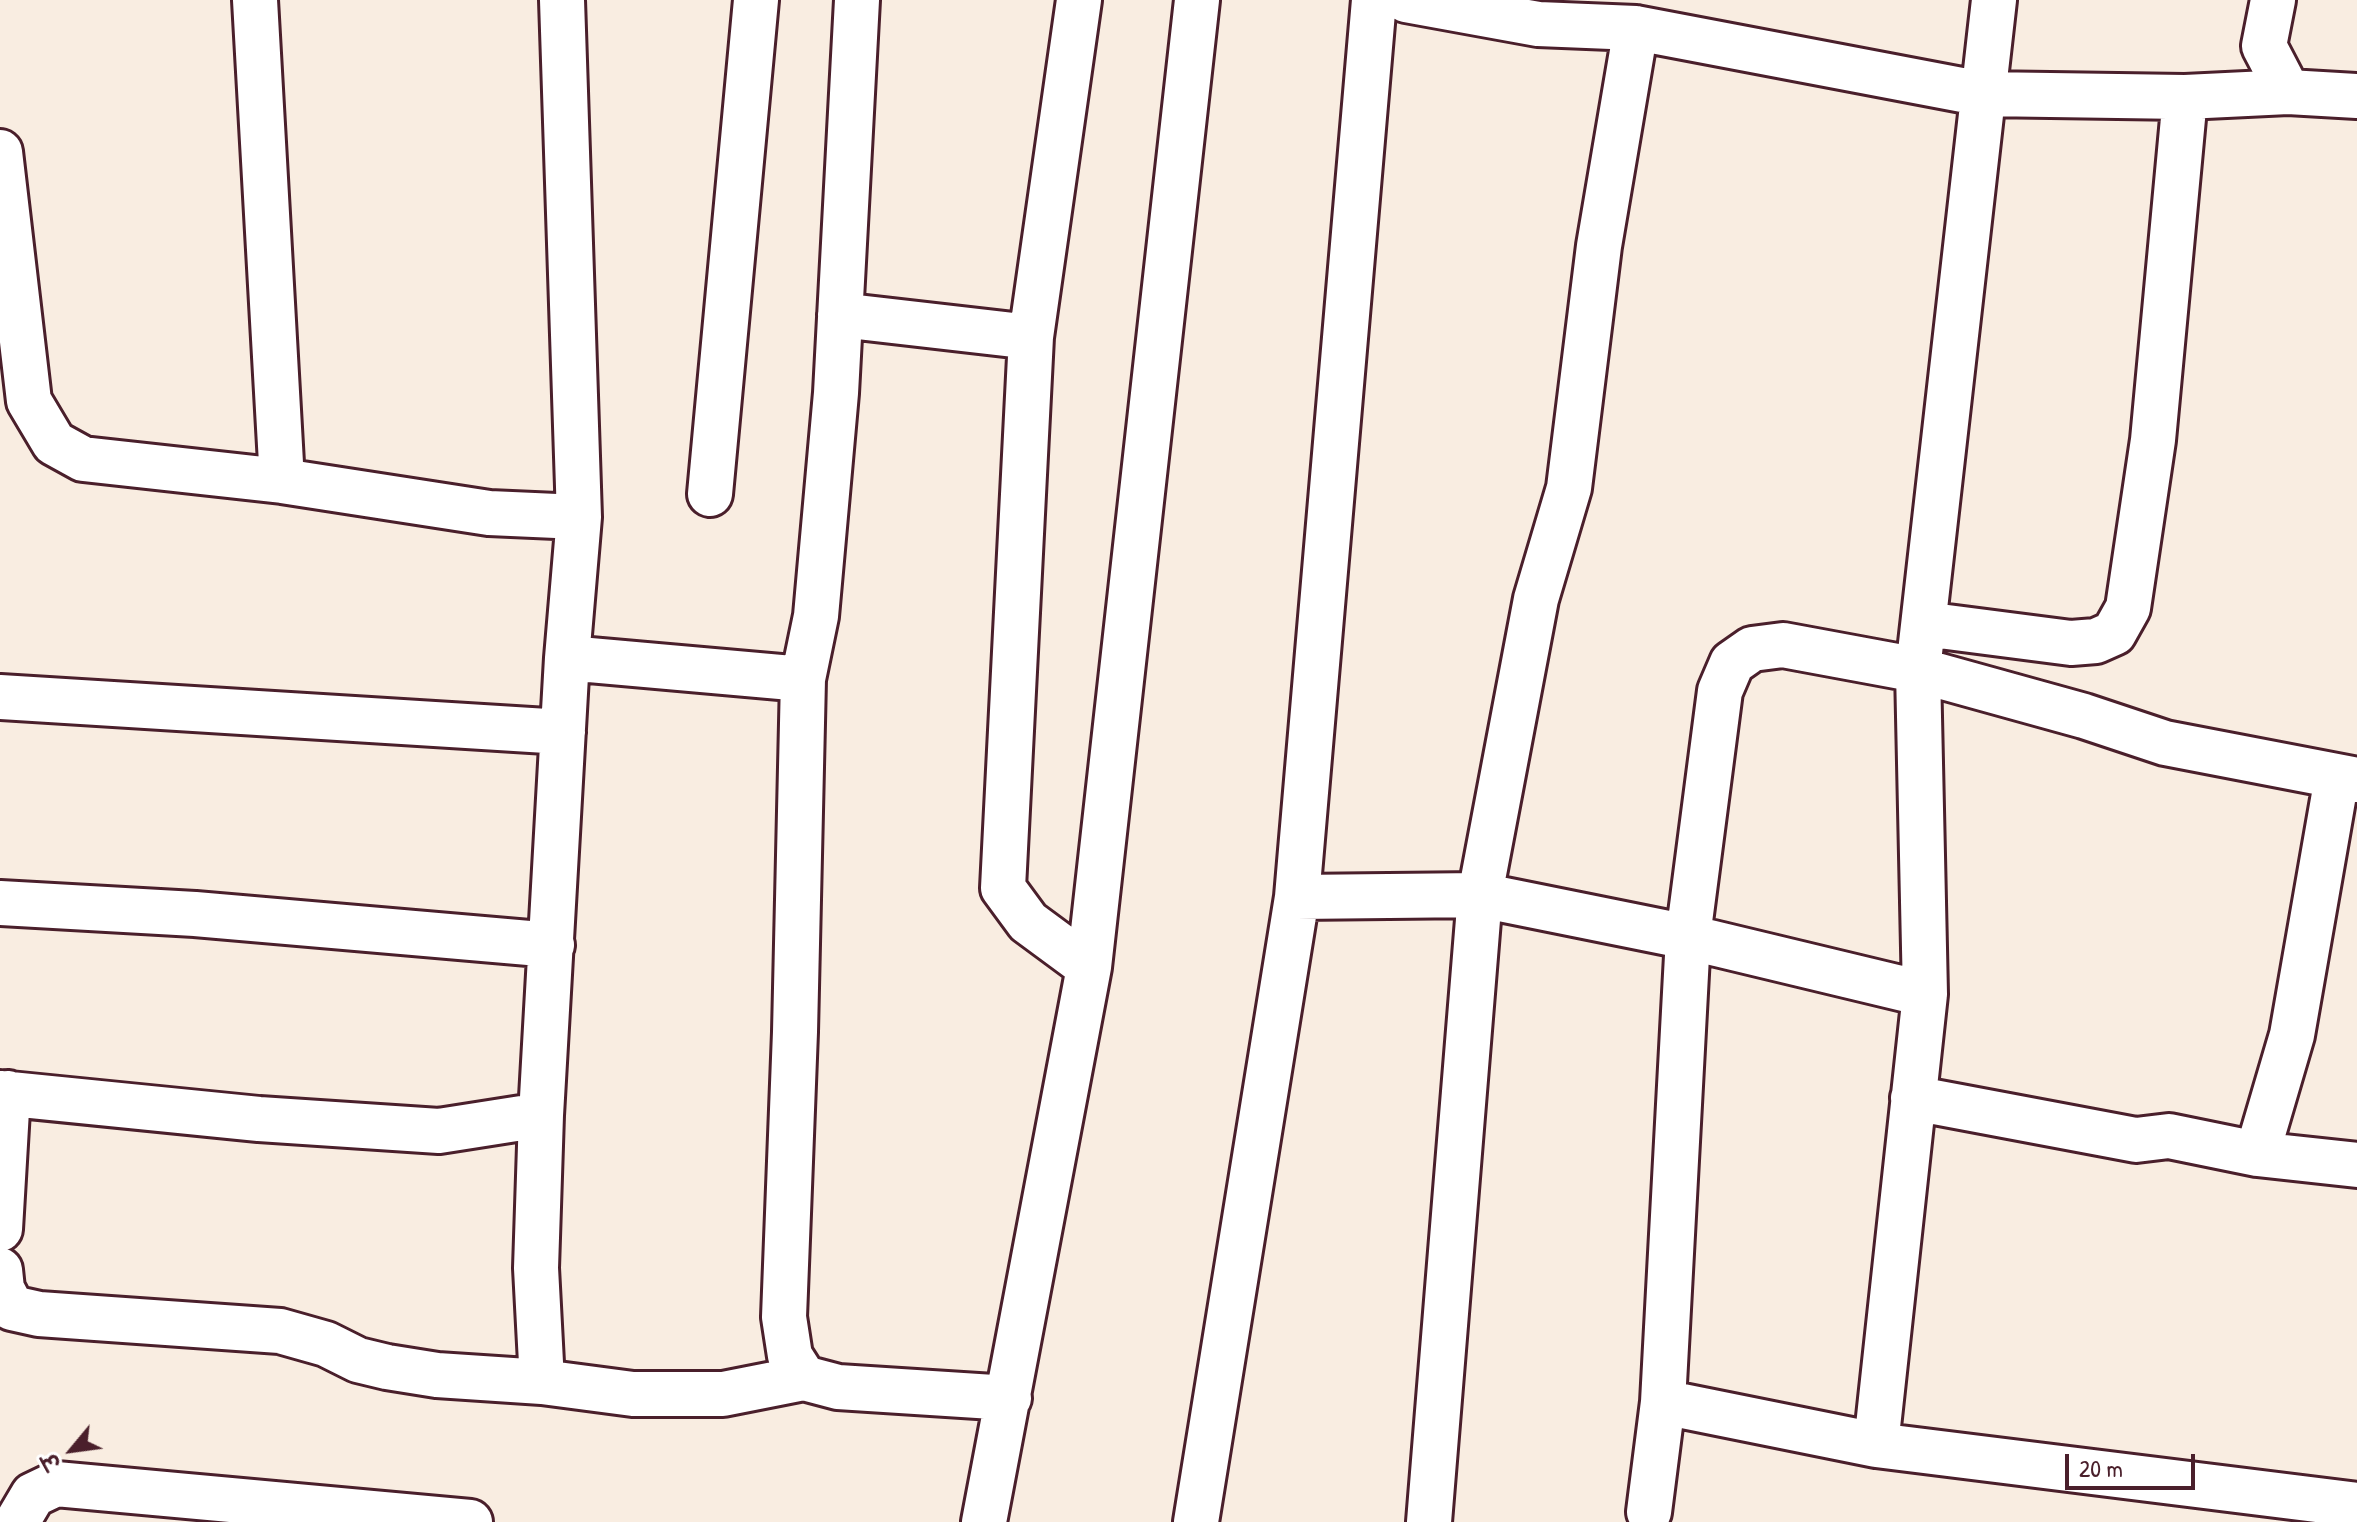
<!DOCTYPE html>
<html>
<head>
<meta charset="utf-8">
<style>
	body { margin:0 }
	#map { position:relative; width:2357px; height:1522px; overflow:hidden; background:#f9ede1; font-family:"Patrick Hand","Playpen Sans Deva",sans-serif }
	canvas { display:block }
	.north { position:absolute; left:32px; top:1410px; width:80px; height:80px; -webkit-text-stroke:6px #fff; paint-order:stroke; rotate:241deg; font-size:22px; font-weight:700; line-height:32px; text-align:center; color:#4a1f2b }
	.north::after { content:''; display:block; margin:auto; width:28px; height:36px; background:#4a1f2b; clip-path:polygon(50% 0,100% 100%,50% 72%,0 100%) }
	.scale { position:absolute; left:2065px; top:1454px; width:130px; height:36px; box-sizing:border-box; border:4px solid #4a1f2b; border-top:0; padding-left:10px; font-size:24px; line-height:28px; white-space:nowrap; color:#4a1f2b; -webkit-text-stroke:6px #fff; paint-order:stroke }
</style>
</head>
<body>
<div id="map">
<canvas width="2357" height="1522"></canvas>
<div class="north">उ</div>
<div class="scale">20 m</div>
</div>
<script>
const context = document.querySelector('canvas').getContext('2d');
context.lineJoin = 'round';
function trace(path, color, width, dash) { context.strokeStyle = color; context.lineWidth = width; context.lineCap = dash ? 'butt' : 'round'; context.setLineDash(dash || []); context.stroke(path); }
const street = new Path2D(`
	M255,0L282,481L489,513L579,517
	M857,0L836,393L816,616L803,679L795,1032L784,1317L790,1356L804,1378L838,1387L1009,1398
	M1079,0L1031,337L1003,888L1028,922L1089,967
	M1406,0L1538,24L1636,28L1983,94L2185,97L2288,92
	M1994,0L1918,670L1925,994L1876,1445L2357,1505
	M2273,0L2264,46L2288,92L2357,96
	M0,152L29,401L54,443L83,459L282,481
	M840,315L1031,337
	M710,494L756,0
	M1924,624L2071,643L2096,641L2114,633L2128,608L2153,440L2185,97
	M567,658L803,679
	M0,697L563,732
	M1297,897L1480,895L1536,599L1569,488L1599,246L1636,28
	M0,903L195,914L552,945
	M0,1093L259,1119L439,1131L541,1115L567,658L579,517L562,0
	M1913,1098L2136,1140L2169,1136L2257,1154L2357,1165
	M541,1115L536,1268L542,1382
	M2257,1154L2292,1035L2337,777
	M0,1229L8,1093
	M0,1270L2,1289L12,1308L39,1314L280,1331L326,1344L358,1360L387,1367L437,1375L542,1382L633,1394H723L804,1378
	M1663,1402L1876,1445
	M1649,1512L1663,1402L1688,937L1720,691L1732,663L1752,649L1783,645L1918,670L2084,716L2165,743L2357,780
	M17,1522L33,1495L56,1484L470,1522
	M984,1522L1089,967L1197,0
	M1196,1522L1297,897L1374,0
	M1429,1522L1480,895L1688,937L1925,994`);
trace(street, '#4a1f2b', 50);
trace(street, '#fff', 44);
</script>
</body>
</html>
